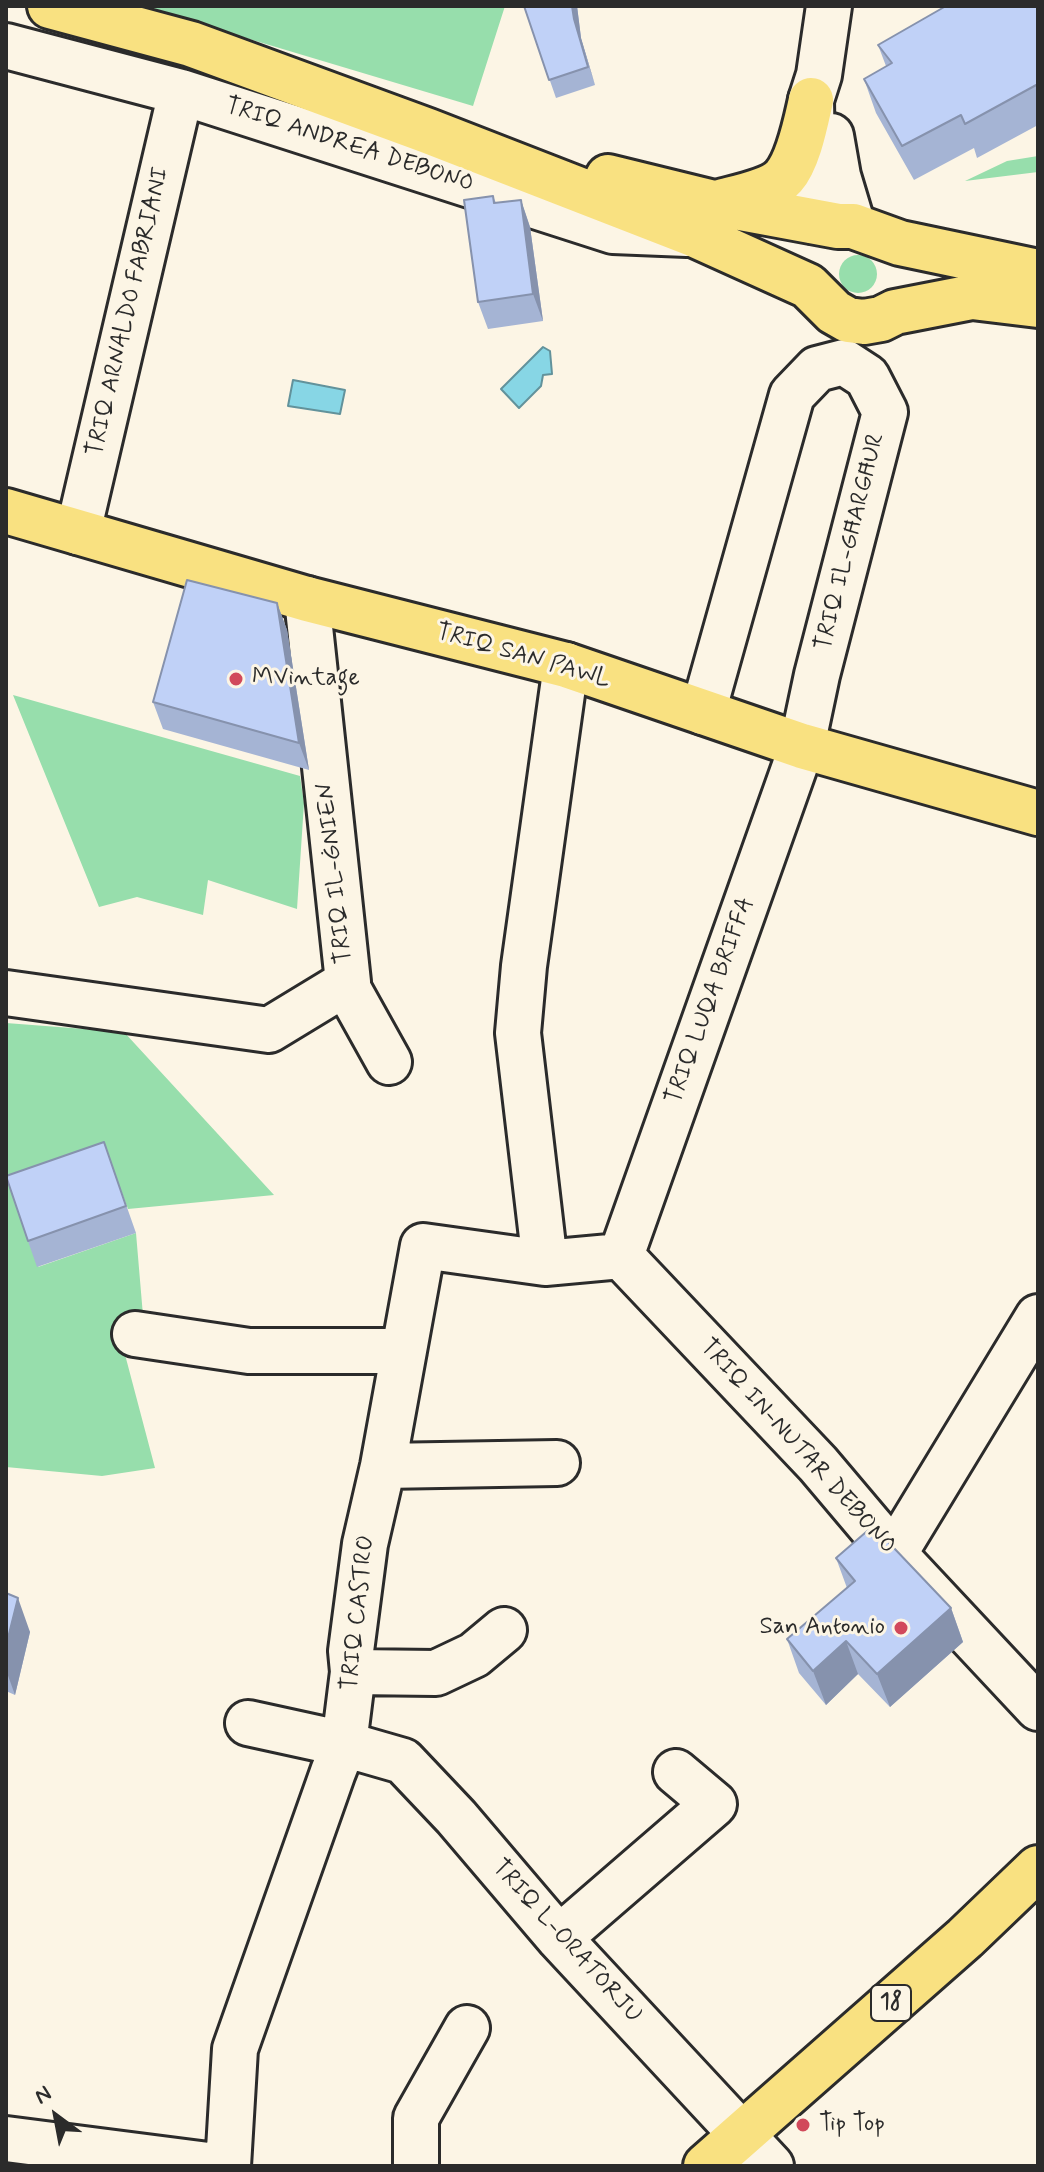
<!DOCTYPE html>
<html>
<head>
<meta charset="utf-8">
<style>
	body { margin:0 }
	#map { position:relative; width:1044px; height:2172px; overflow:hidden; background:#fcf5e5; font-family:Mynerve,sans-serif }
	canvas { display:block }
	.frame { position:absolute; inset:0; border:8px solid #2b2b2b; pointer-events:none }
	.north { position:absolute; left:16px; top:2076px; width:80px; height:80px; -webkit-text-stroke:6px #fcf5e5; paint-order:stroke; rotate:328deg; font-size:22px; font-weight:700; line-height:32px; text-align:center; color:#2b2b2b }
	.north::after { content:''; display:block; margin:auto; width:28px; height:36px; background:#2b2b2b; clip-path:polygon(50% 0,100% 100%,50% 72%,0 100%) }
</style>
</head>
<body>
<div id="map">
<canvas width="1044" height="2172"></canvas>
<div class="frame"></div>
<div class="north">N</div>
</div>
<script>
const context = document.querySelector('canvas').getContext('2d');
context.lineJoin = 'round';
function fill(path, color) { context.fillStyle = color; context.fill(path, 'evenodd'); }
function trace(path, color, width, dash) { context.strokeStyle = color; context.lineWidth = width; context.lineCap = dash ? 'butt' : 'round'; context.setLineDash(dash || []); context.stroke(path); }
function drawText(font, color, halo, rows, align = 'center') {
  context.font = font + ' Mynerve,sans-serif'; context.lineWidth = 6; context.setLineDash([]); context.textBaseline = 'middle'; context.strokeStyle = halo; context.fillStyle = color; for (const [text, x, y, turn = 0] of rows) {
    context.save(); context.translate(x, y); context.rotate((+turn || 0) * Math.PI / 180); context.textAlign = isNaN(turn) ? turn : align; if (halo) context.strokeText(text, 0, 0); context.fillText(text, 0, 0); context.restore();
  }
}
const green = new Path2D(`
	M139,6H505L473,106Z
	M1038,156V172L965,181L1007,161Z
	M839 274a19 19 0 1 1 38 0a19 19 0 1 1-38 0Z
	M13,695L300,776L304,803L297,909L208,880L203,915L137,897L99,907Z
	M6,1023L124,1032L274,1195L128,1209L113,1169L38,1267L136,1233L146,1351L123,1347L155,1468L102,1476L6,1467Z`);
const water = new Path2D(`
	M543,347L550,351L552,374L543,375L541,386L519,408L501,389Z
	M293,380L345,390L340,414L288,406Z`);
const minor = new Path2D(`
	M6,46L181,92L613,231L687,234
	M831,136L838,176L853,226
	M813,221L811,100L819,75L829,6
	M78,532L181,92
	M345,983L389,1062
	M6,993L269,1030L348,982L307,599
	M621,1256L802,746L817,675L885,412L867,377L844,362L817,369L792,395L703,712
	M621,1256L818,1464L894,1554L1038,1708
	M545,1263L518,1033L524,966L566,665
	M135,1334L249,1351H404
	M383,1466L557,1463
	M894,1554L1038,1317
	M353,1672L436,1673L474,1655L504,1630
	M248,1723L344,1744L403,1761L456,1817L559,1938L771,2166
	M559,1938L714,1804L676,1772
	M6,2139L216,2166
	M228,2166L235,2049L333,1772L344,1744L353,1672L351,1651L365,1544L383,1466L423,1246L545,1263L621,1256
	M416,2166V2118L467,2028`);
const major = new Path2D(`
	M50,6L191,44L428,131L693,234L808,286L834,312L848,320L864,322L881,319L895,312L972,297L1038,305
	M608,177L714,203L838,226H853L900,243L1038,272
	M720,202C738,197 772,191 784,177C799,160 806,122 811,100
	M6,511L307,599L566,665L802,746L1038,813
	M706,2166L965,1938L1038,1868`);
const wall = new Path2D(`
	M524,6H577L581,38L595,85L556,98Z
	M1038,6V125L977,158L974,148L914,180L876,113L864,79L886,66L878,45Z
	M493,196L496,203L521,200L530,227L543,321L488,329L478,302Z
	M277,603L287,630L309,770L163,729L153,702Z
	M104,1142L136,1233L37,1267L6,1178Z
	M836,1558L951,1608L963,1642L890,1707L858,1674L826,1705L799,1673L787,1639L847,1588Z
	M6,1593L30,1632L15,1695L6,1691Z`);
const shadedWall = new Path2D(`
	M572,6H577L581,38L595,85L574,19Z
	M521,200L530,227L543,321L533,294Z
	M277,603L287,630L309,770L299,743Z
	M18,1598L30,1632L15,1695L6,1670V1646Z
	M951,1608L963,1642L890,1707L877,1674Z
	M846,1641L858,1674L826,1705L813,1671Z`);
const building = new Path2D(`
	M524,6H572L574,19L588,67L549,80Z
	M946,6H1038V84L965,124L961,115L902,146L864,79L892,63L878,45Z
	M493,196L494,203L521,200L533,294L478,302L464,200Z
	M187,580L277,603L299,743L153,702Z
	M104,1142L126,1206L28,1241L6,1176Z
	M873,1526L951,1608L877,1674L846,1641L813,1671L787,1639L855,1581L836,1558Z
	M6,1593L18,1598L6,1646Z`);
const markers = [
	[236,679,8,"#d1495b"],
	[901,1628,8,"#d1495b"],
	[803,2125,8,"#d1495b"]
];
const shields = [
	[891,2003,40]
];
const shieldNames = [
	["18",891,2003]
];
const streetNames = [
	["TRIQ ANDREA DEBONO",349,146,18],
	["TRIQ ARNALDO FABRIANI",129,312,-77],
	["TRIQ IL-GĦARGĦUR",851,542,-76],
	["TRIQ SAN PAWL",523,657,16],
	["TRIQ IL-ĠNIEN",336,873,-96],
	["TRIQ LUQA BRIFFA",711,1001,-70],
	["TRIQ IN-NUTAR DEBONO",797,1447,48],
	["TRIQ CASTRO",359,1613,-84],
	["TRIQ L-ORATORJU",566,1942,48]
];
const poiNames = [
	["MVintage",252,679],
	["San Antonio",885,1628,"right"],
	["Tip Top",819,2125]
];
fill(green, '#97deac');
fill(water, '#87d6e5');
trace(water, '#62929b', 2);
trace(minor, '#2b2b2b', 50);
trace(major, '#2b2b2b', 50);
trace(minor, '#fcf5e5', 44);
trace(major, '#f9e181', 44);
fill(wall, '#a5b4d4');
fill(shadedWall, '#8692ad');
fill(building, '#c0d1f7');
trace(building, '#8692ad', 2);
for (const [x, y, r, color] of markers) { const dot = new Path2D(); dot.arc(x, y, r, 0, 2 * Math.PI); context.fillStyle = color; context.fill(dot); trace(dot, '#fcf5e5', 3); }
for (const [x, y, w] of shields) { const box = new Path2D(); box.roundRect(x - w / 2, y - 18, w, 36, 6); context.fillStyle = '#fcf5e5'; context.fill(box); trace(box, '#2b2b2b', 2); }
drawText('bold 22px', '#2b2b2b', null, shieldNames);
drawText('24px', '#2b2b2b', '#fcf5e5', streetNames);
drawText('24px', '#2b2b2b', '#fcf5e5', poiNames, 'left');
</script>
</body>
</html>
